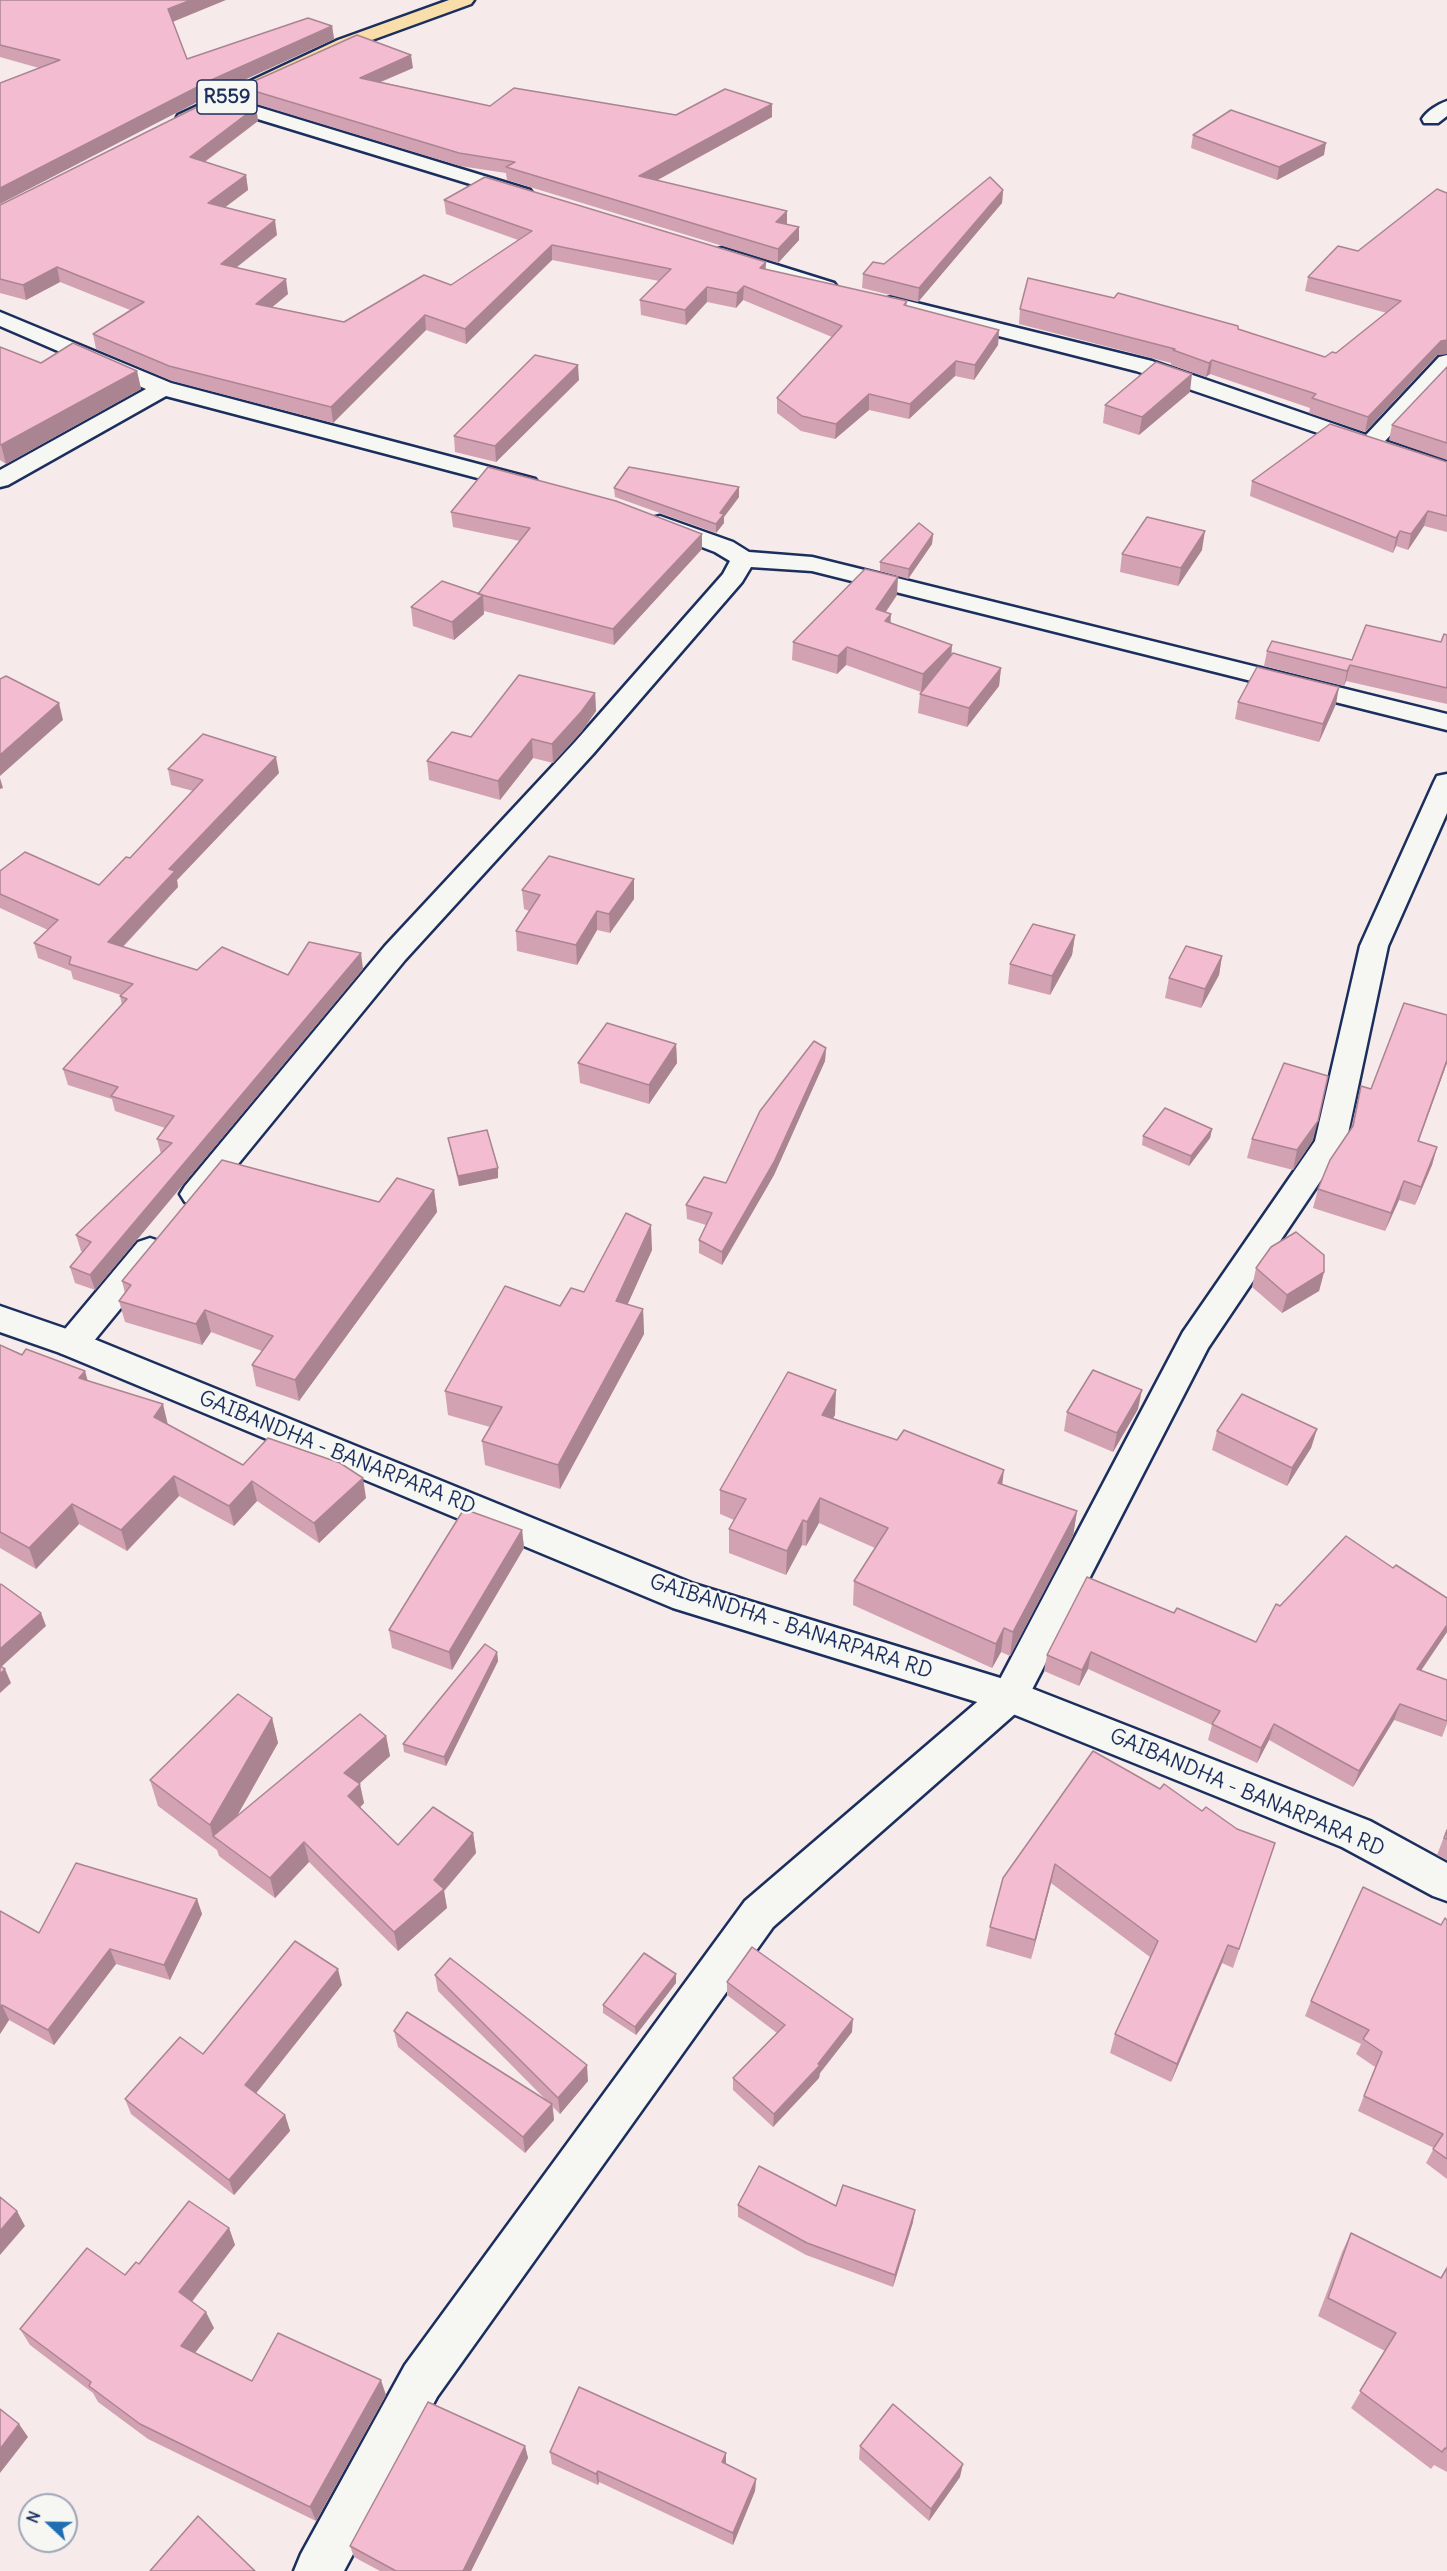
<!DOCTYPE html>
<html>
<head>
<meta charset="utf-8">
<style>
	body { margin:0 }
	#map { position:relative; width:1447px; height:2571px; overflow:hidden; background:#f6eaeb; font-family:Delius,sans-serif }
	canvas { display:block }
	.north { position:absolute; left:18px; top:2493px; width:60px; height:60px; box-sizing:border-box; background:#f6f6f2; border:2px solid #9ea6b7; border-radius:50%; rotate:292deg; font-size:16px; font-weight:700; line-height:24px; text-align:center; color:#1b2f5e }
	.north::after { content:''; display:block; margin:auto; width:21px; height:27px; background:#1f6fb2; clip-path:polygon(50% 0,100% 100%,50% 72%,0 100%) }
</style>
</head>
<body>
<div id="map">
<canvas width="1447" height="2571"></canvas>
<div class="north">N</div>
</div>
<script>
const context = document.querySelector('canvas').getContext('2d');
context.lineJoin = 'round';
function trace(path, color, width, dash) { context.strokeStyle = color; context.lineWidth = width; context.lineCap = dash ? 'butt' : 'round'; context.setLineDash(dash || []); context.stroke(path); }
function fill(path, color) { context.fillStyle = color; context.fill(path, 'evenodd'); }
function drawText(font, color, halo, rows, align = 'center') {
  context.font = font + ' Delius,sans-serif'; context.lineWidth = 4.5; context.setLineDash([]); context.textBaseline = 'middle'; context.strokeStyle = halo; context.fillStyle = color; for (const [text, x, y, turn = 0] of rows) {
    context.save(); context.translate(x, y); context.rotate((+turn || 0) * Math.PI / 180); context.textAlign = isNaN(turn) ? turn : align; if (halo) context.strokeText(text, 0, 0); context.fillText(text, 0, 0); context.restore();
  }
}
const minor = new Path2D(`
	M219,95L530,190L533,194L530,198H516L212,105L210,101L212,97Z
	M1447,101V116L1438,123H1424L1422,119C1427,111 1438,104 1447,101Z
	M722,248L834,283L837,287L834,291L827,293L715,258L712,254L715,250Z
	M892,297L1152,361L1366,435L1439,357L1447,355V375L1385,441L1447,462V477L1136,371L885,307L881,303L885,299Z
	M0,312L171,383L535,479L539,484L535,489L527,491L166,396L8,485L0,487V470L146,389L0,326Z
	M660,516L733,542L749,552L812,557L1447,714V730L812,571L751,567L742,582L593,754L405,960L207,1202L196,1205L185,1202L180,1194L185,1186L385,946L575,742L723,574L730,561L715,552L652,528L648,523L652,518Z
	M1447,774V813L1388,946L1346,1143L1208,1348L1023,1707L773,1927L437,2397L344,2571H294L301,2554L405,2365L745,1901L997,1685L1183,1332L1315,1141L1360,946L1434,782L1437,776Z
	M150,1238L162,1242L166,1250L162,1258L84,1353L72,1357L60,1353L55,1344L60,1335L138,1242Z`);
const secondary = new Path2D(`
	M0,1306L84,1335L694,1584L1023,1685L1370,1821L1447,1863V1901L1433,1896L1342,1847L1003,1710L673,1608L60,1353L0,1332Z`);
const primary = new Path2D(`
	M449,0H474L471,4L350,48L192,123H178L176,119L178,115L338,40Z`);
const wall = new Path2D(`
	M0,0L173,22L187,59L332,26L334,39L211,95L39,68L0,57Z
	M413,68L381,82L490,106L676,115L772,104V117L656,181L787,211V224L799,227V240L778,263L507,180L506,173L460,166L243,100L241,87Z
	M256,107L258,121L205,162L246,175L248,190L225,207L277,235L237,267L288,294L272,307L344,322L451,285L518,240L446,214L444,200L766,262L765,269L907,301V306L999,330L998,345L974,380L955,376L909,419L869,410L835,439L801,431L777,413V398L832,337L743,300L736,308L707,302L686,325L641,315L640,300L659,281L552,260L466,344L426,330L333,423L172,381L96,349L93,334L130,310L60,282L26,300L0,293V205Z
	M1193,135L1324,155L1277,180L1191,148Z
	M1003,190L1002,203L918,302L862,288L863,274L884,264Z
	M1447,193V354L1437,355L1365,432L1309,413L1310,408L1210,374L1206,377L1171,365V363L1019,324L1020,309L1238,329L1325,357L1336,353L1387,313L1305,291L1308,277L1358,251Z
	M0,347L41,363L137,371L141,389L6,464L0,460Z
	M1447,367V460L1389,440L1392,425Z
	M579,380L496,462L455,452L454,436Z
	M1190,392L1139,435L1103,423L1105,405Z
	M1447,462V532L1424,526L1408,550L1396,546L1393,553L1250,496L1252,481Z
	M739,487V497L724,517V523L716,533L615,497L614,488Z
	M451,512L702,549L614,645L484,611V614L454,640L413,626L411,607L478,594L520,541L453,527Z
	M933,534L932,544L908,579L880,571V562Z
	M1202,550L1178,586L1120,572L1122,554Z
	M897,595L886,612L891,623L952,655L1001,668L999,686L967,727L918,713L920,694L921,692L846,665L837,674L792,660L793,642Z
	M1447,635V704L1346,681L1344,686L1264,666L1267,651L1352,660L1441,642Z
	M595,693L596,711L582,731L553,763L533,758L500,800L429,780L427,761L471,737Z
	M1238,702L1336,704L1319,742L1235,719Z
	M168,769L279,773L177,880L178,887L123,947L197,970L288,975L363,969L95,1290L75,1283L70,1267L83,1252L81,1251L76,1235L161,1154L157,1139L165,1128L115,1111L112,1099L68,1085L63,1069L122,1005L120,996L121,995L73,979L71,971L38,958L34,943L48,930L0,908V871L99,885L130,858L193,791L171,785Z
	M634,879V899L610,933L597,930L577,965L517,951L516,931L529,911L524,909L522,890Z
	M1075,935L1072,955L1050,995L1008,984L1010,964Z
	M1222,956L1219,975L1201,1008L1165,998L1169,978Z
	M1447,1015V1063L1419,1141L1437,1147L1432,1165L1415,1205L1399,1200L1385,1231L1313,1208L1318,1189L1351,1128L1361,1086L1371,1089Z
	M676,1044L677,1063L649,1104L580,1083L578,1063Z
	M826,1048L825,1061L774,1175L722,1265L699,1253V1240L706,1225L687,1219L686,1205L726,1183Z
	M1212,1129L1210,1138L1189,1166L1142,1145L1143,1136Z
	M448,1138L498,1168V1178L459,1186L450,1147Z
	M1252,1139L1313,1140L1293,1170L1247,1158Z
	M434,1190L437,1212L299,1401L256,1386L252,1365L262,1351L211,1332L202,1345L125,1322L119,1301L125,1293L122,1281L379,1202Z
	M652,1250L627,1305L643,1309L644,1334L560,1489L485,1465L482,1441L490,1427L448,1415L445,1391L560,1306Z
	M1256,1268L1324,1272L1319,1291L1282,1313L1252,1287Z
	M0,1345L88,1381L243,1465L366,1498L319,1543L257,1501L234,1526L179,1496L127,1551L79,1524L36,1569L0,1548Z
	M1138,1409L1113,1452L1064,1431L1067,1412Z
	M835,1415L833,1418L1002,1485L1077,1511L1073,1536L1010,1656L1001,1652L992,1668L853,1605L854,1581L875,1548L819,1523L806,1546L802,1545L786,1575L729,1553V1529L734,1520L720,1514V1490Z
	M1317,1429L1311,1448L1287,1486L1212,1450L1217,1431Z
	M522,1530L524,1548L452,1670L392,1648L389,1630Z
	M1393,1568L1447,1598V1632L1421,1671L1447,1680V1724L1442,1737L1394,1720L1353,1787L1269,1740L1257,1763L1208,1740L1212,1725L1088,1669L1079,1686L1044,1671L1047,1655L1174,1613L1256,1642L1280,1606Z
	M497,1652L498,1661L446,1766L404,1752L403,1744Z
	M272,1718L278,1743L236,1817L386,1736L390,1756L359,1783L364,1803L360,1807L398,1845L473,1833L476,1853L444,1891L447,1908L398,1951L309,1862L275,1898L219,1856L217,1850L158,1806L150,1780Z
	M1093,1751L1160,1789L1237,1829L1275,1843L1233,1968L1222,1963L1171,2082L1110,2053L1115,2034L1150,1957L1051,1883L1031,1959L986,1946L990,1927Z
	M1447,1829V1860L1437,1855Z
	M197,1899L202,1914L170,1980L116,1964L54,2045L9,2020L0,2034V1911L39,1933Z
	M1447,1920V2179L1426,2163L1434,2148L1358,2111L1375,2067L1356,2054L1361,2044L1305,2016L1311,2001L1441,1925Z
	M435,1975L588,2081L560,2114L553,2107L554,2120L525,2153L398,2047L394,2031L547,2101L438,1991Z
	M727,1982L852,2032L820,2073L819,2078L773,2127L733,2090V2078L777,2033L727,1995Z
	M676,1983L636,2035L603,2013V2005Z
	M342,1985L256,2093L285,2115L290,2131L234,2195L131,2114L125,2099L203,2054Z
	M738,2205L836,2206L913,2222L893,2287L806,2255L738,2217Z
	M229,2228L235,2245L192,2302L214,2328L195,2353L252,2381L386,2395L316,2521L148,2439L98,2402L93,2393L30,2345L20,2329L125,2275L139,2264Z
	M1351,2233L1441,2278L1447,2266V2472L1434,2465L1431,2469L1351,2408L1385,2351L1318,2316L1342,2252Z
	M525,2446L528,2458L471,2571H380L354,2557L350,2546Z
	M860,2446L960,2477L929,2521L859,2459Z
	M550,2452L756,2479L755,2491L733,2545L599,2482L598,2485L552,2464Z`);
const shadedWall = new Path2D(`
	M191,0H226L170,23L168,9Z
	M332,26L334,39L211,95L0,204V188L209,81Z
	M411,55L413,68L361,90L360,78Z
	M772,104V117L639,190V176Z
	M256,107L258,121L192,171L190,157Z
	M1326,143L1324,155L1277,180L1279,167Z
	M246,175L248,190L211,218L208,203Z
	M1003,190L1002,203L918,302L919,288Z
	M787,211V225L776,222Z
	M275,220L277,235L223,278L221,264Z
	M799,227V240L778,263V249Z
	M552,245V260L466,344L465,329Z
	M766,262L765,277L760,268Z
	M57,267L60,282L26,300L23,285Z
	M286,279L288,294L258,319L256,304Z
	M744,286L743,300L736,308L737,293Z
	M707,287V302L686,325L685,310Z
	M425,315L426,330L333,423L331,407Z
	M999,330L998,345L974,380L975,365Z
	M1447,340V354L1437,355L1365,432L1368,417L1441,341Z
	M1212,360L1210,374L1206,377L1209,363Z
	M956,361L955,376L909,419L910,404Z
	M578,365L579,380L496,462L495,446Z
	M137,371L141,389L6,464L1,445Z
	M1192,374L1190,392L1139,435L1142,417Z
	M869,394V410L835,439L836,424Z
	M739,487V497L724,517V523L716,533V524L720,513Z
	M1428,511L1424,526L1408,550L1411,534Z
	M1205,531L1202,550L1178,586L1181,568Z
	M1400,531L1396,546L1393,553L1396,538Z
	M702,534V549L614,645L613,629Z
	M933,534L932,544L908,579L909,569Z
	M898,577L897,595L875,627L876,609Z
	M483,595L484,614L454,640L452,622Z
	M891,614L890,632L885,621Z
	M952,645L951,663L921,692L923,674Z
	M847,647L846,665L837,674L838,656Z
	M1350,665L1346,681L1344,686L1347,671Z
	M1001,668L999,686L967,727L969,708Z
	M1339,687L1336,704L1319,742L1323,724Z
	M595,693L596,711L582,731L553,763L552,744Z
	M59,703L63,720L0,776V755Z
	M532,739L533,758L500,800L498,781Z
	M276,757L279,773L177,880L178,887L112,958L108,942L169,869Z
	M0,778L3,788L0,789Z
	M634,879V899L610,933L609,914Z
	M597,911V930L577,965L576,945Z
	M1075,935L1072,955L1050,995L1052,976Z
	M361,953L363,969L95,1290L90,1275Z
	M1222,956L1219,975L1201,1008L1205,989Z
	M676,1044L677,1063L649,1104V1085Z
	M826,1048L825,1061L774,1175L722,1265V1252Z
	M1447,1060V1063L1412,1159L1418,1141Z
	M1318,1121L1313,1140L1293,1170L1297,1150Z
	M1212,1129L1210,1138L1189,1166L1191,1156Z
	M1437,1147L1432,1165L1415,1205L1421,1187Z
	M498,1168V1178L459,1186L458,1176Z
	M1404,1181L1399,1200L1385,1231L1391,1213Z
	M434,1190L437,1212L299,1401L295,1380Z
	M651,1225L652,1250L618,1326L616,1301Z
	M1324,1272L1319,1291L1282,1313L1287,1295Z
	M643,1309L644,1334L560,1489L558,1465Z
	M205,1310L211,1332L202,1345L196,1324Z
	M85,1371L91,1392L79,1378Z
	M836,1390L835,1415L821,1440L822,1415Z
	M1142,1390L1138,1409L1113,1452L1117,1433Z
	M163,1404L168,1425L154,1417Z
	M1317,1429L1311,1448L1287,1486L1292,1468Z
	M1004,1470L1001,1495L998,1483Z
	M174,1476L179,1496L127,1551L121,1530Z
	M363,1478L366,1498L319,1543L314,1523Z
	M252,1481L257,1501L234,1526L229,1506Z
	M820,1498L819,1523L806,1546L807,1522Z
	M72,1504L79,1524L36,1569L29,1548Z
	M1077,1511L1073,1536L1010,1656L1013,1632Z
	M803,1520L802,1545L786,1575L787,1551Z
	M522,1530L524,1548L452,1670L449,1652Z
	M41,1613L46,1626L0,1668V1649Z
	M1447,1625V1632L1411,1685L1417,1669Z
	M1004,1628L1001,1652L992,1668L996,1644Z
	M497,1652L498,1661L446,1766L444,1757Z
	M1091,1652L1088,1669L1079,1686L1082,1670Z
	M5,1669L11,1683L0,1693V1674Z
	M1400,1704L1394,1720L1353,1787L1359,1771Z
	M272,1718L278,1743L222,1843L213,1837L210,1825Z
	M1274,1724L1269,1740L1257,1763L1261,1748Z
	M386,1736L390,1756L349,1793L344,1773Z
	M360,1784L364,1803L352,1816L348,1796Z
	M473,1833L476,1853L444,1891L447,1908L398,1951L394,1932L434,1880Z
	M304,1842L309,1862L275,1898L270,1878Z
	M1055,1864L1051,1883L1031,1959L1035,1940Z
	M197,1899L202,1914L170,1980L164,1965Z
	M1228,1945L1222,1963L1171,2082L1177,2064Z
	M110,1949L116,1964L54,2045L48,2030Z
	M338,1969L342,1985L250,2101L245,2085Z
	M676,1974V1983L636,2035L635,2027Z
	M2,2005L9,2020L0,2034V2008Z
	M853,2019L852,2032L820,2073L819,2078L773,2127L774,2114L818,2064Z
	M587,2065L588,2081L560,2114L558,2098Z
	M552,2104L554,2120L525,2153L523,2137Z
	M285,2115L290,2131L234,2195L229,2180Z
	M915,2210L913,2222L893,2287L895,2275Z
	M17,2211L25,2226L0,2255V2231Z
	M229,2228L235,2245L186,2309L179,2292Z
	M206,2312L214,2328L188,2362L181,2346Z
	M381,2380L386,2395L316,2521L310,2507Z
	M19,2424L28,2437L0,2473V2449Z
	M525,2446L528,2458L471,2571H463Z
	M726,2453V2465L722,2462Z
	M963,2464L960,2477L929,2521L931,2509Z
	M598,2471L599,2482L598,2485L596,2474Z
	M756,2479L755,2491L733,2545V2533Z`);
const building = new Path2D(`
	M0,0H191L168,9L187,59L308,18L332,26L209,81L0,188V83L60,60L0,45Z
	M357,35L411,55L360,78L490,106L514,88L676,115L725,89L772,104L639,176L787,211L776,222L799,227L778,249L506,167L515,162L459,153L241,87Z
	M219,96L256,107L190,157L246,175L208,203L275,220L221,264L286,279L256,304L344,322L424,275L451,285L532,231L444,200L485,177L766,262L760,268L907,301L904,305L999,330L975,365L956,361L910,404L869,394L836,424L802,416L777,398L842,326L744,286L737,293L707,287L685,310L640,300L671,269L552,245L465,329L425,315L331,407L169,366L93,334L144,302L57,267L23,285L0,279V205Z
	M1231,110L1326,143L1279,167L1193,135Z
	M990,177L1003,190L919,288L863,274L873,262L884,264Z
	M1437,189L1447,193V340L1441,341L1368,417L1312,398L1316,394L1212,360L1209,363L1173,350L1175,349L1020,309L1028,278L1114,298L1118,293L1238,326V329L1325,357L1332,352L1336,353L1401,301L1308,277L1338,246L1358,251Z
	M73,343L137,371L1,445L0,444V347L41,363Z
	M535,355L578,365L495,446L454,436Z
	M1156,362L1192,374L1142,417L1105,405Z
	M1447,367V443L1392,425Z
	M1330,424L1447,462V516L1428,511L1411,534L1400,531L1396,538L1252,481Z
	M488,467L616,501L702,534L613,629L478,594L530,528L451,512Z
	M629,467L739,487L720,513L724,514L716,524L614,488Z
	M1147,517L1205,531L1181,568L1122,554Z
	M919,523L933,534L909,569L880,562Z
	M865,569L898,577L876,609L891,614L885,621L952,645L923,674L847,647L838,656L793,642Z
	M442,581L483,595L452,622L411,607Z
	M1366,625L1441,642L1444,634L1447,635V688L1350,665L1347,671L1267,651L1272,641L1352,660Z
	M953,653L1001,668L969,708L920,694Z
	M1257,667L1339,687L1323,724L1238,702Z
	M519,675L595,693L581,712L552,744L532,739L498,781L427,761L452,732L471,737Z
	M6,676L59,703L0,755V679Z
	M203,734L276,757L169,869L175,871L108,942L197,970L222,947L288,975L309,942L361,953L90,1275L70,1267L91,1242L76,1235L172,1143L157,1139L174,1116L111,1096L118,1087L63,1069L127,999L120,996L133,984L69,964L71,957L34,943L58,920L0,894V871L25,852L99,885L126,857L130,858L203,780L168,769Z
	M549,856L634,879L609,914L597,911L576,945L516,931L540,895L522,890Z
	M1033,924L1075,935L1052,976L1010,964Z
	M1186,946L1222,956L1205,989L1169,978Z
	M1404,1003L1447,1015V1060L1418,1141L1437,1147L1421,1187L1404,1181L1391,1213L1318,1189L1330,1160L1353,1126L1361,1086L1371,1089Z
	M607,1023L676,1044L649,1085L578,1063Z
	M814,1041L826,1048L774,1162L722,1252L699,1240L712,1213L686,1205L704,1177L726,1183L760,1111Z
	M1284,1063L1328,1076L1318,1121L1297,1150L1252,1139Z
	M1165,1108L1212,1129L1191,1156L1143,1136Z
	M487,1130L498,1168L458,1176L448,1138Z
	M222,1160L379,1202L397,1178L434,1190L295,1380L252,1365L273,1336L205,1310L196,1324L119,1301L131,1285L122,1281Z
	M626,1213L651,1225L616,1301L643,1309L558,1465L482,1441L502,1407L445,1391L505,1286L560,1306L571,1288L584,1292Z
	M1296,1232L1324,1255V1272L1287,1295L1256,1268L1271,1247Z
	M0,1345L22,1355L26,1349L85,1371L79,1378L163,1404L154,1417L243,1465L268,1438L340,1463L363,1478L314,1523L252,1481L229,1506L174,1476L121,1530L72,1504L29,1548L0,1532Z
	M1093,1370L1142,1390L1117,1433L1067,1412Z
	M788,1372L836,1390L822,1415L897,1440L904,1430L1004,1470L998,1483L1077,1511L1013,1632L1004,1628L996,1644L854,1581L888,1528L820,1498L807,1522L803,1520L787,1551L729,1529L746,1499L720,1490Z
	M1242,1394L1317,1429L1292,1468L1217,1431Z
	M464,1509L522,1530L449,1652L389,1630Z
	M1346,1536L1393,1568L1396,1565L1447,1598V1625L1417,1669L1447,1680V1721L1400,1704L1359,1771L1274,1724L1261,1748L1212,1724L1220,1711L1091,1652L1082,1670L1047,1655L1087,1577L1174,1613L1177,1608L1256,1642L1276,1604L1280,1606Z
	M1,1584L41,1613L0,1649V1585Z
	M485,1644L497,1652L444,1757L403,1744Z
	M0,1666L5,1669L0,1674Z
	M238,1694L272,1718L210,1825L150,1780Z
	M360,1714L386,1736L344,1773L360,1784L348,1796L398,1845L433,1807L473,1833L434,1880L444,1889L394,1932L304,1842L270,1878L213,1836Z
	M1093,1751L1160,1789L1164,1784L1202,1811L1206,1807L1237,1829L1275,1843L1239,1949L1228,1945L1177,2064L1115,2034L1158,1941L1055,1864L1035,1940L990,1927L1003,1878Z
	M1447,1830V1839L1444,1838Z
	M76,1863L197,1899L164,1965L110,1949L48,2030L2,2005L0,2008V1911L39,1933Z
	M1363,1887L1441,1925L1445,1918L1447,1920V2159L1433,2149L1443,2134L1364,2096L1382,2052L1363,2039L1369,2030L1311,2001Z
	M295,1941L338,1969L245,2085L285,2115L229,2180L125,2099L180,2037L203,2054Z
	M752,1947L853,2019L818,2064L820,2065L774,2114L733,2078L785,2025L727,1982Z
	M644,1953L676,1974L635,2027L603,2005Z
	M450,1958L587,2065L558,2098L435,1975Z
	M407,2012L552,2104L523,2137L394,2031Z
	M759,2166L836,2206L843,2185L915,2210L895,2275L807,2243L738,2205Z
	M0,2197L17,2211L0,2231Z
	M189,2201L229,2228L179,2292L206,2312L181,2346L252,2381L278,2333L381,2380L310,2507L140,2424L89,2386L91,2382L20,2329L87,2248L125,2275L136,2262L139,2264Z
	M1351,2233L1441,2278L1447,2268V2449L1445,2448L1442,2452L1360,2391L1396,2333L1328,2298Z
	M579,2387L726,2453L722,2462L756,2479L733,2533L598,2471L596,2474L550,2452Z
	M428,2402L525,2446L463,2571H396L350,2546Z
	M893,2404L963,2464L931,2509L860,2446Z
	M0,2409L19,2424L0,2449Z
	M198,2516L255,2571H150Z`);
const shields = [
	[227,97,60]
];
const shieldNames = [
	["R559",227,97]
];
const streetNames = [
	["GAIBANDHA - BANARPARA RD",337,1453,22],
	["GAIBANDHA - BANARPARA RD",791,1627,18],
	["GAIBANDHA - BANARPARA RD",1247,1793,23]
];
trace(minor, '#1b2f5e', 5);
trace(secondary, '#1b2f5e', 5);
trace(primary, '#1b2f5e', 5);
fill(minor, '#f6f6f2');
fill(secondary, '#f6f6f2');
fill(primary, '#f9deab');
fill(wall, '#d2a2b3');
fill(shadedWall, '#ab8492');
fill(building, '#f4bcd0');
trace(building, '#ab8492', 1.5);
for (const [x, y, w] of shields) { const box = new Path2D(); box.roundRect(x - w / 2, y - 17, w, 34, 4.5); context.fillStyle = '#f6f6f2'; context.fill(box); trace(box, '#1b2f5e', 1.5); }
drawText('bold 20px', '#1b2f5e', null, shieldNames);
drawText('21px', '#1b2f5e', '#f6f6f2', streetNames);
</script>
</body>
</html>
